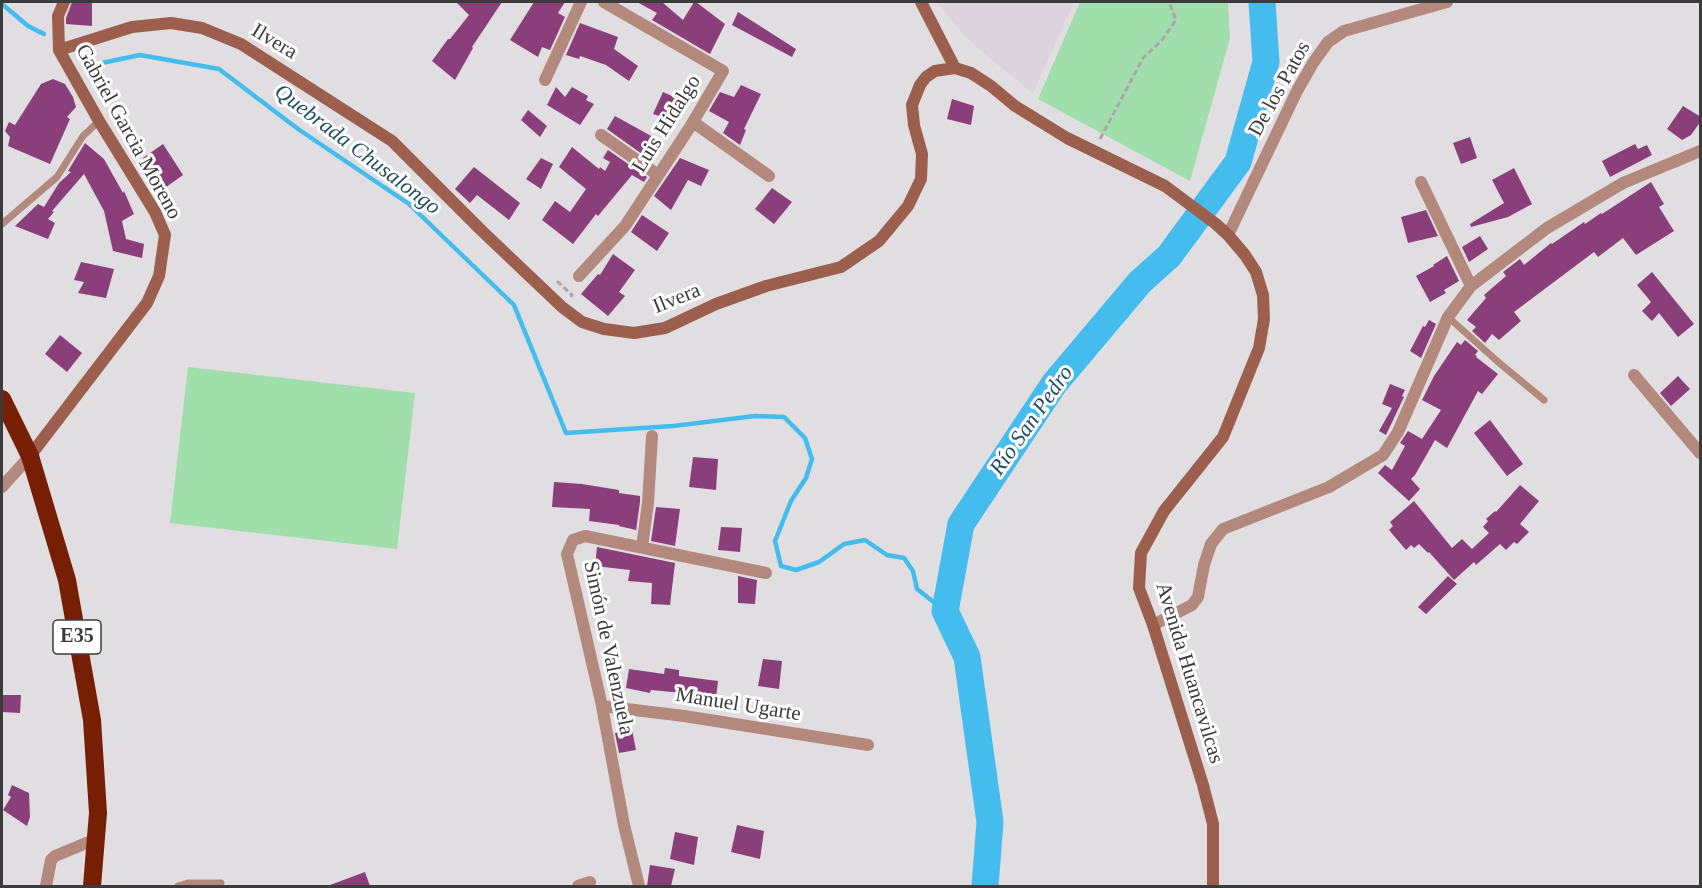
<!DOCTYPE html>
<html>
<head>
<meta charset="utf-8">
<style>
	body { margin:0 }
	#map { position:relative; width:1702px; height:888px; overflow:hidden; background:#e0dee0; font-family:"Times New Roman",serif }
	canvas { display:block }
	.frame { position:absolute; inset:0; border:3px solid #3c3b3c; pointer-events:none }
</style>
</head>
<body>
<div id="map">
<canvas width="1702" height="888"></canvas>
<div class="frame"></div>
</div>
<script>
const context = document.querySelector('canvas').getContext('2d');
context.lineJoin = 'round';
function fill(path, color) { context.fillStyle = color; context.fill(path, 'evenodd'); }
function trace(path, color, width, dash) { context.strokeStyle = color; context.lineWidth = width; context.lineCap = dash ? 'butt' : 'round'; context.setLineDash(dash || []); context.stroke(path); }
function drawText(font, color, halo, rows, align = 'center') {
  context.font = font + ' "Times New Roman",serif'; context.lineWidth = 6; context.setLineDash([]); context.textBaseline = 'middle'; context.strokeStyle = halo; context.fillStyle = color; for (const [text, x, y, turn = 0] of rows) {
    context.save(); context.translate(x, y); context.rotate((+turn || 0) * Math.PI / 180); context.textAlign = isNaN(turn) ? turn : align; if (halo) context.strokeText(text, 0, 0); context.fillText(text, 0, 0); context.restore();
  }
}
const built = new Path2D(`
	M937,2H1074L1033,94L966,38Z`);
const green = new Path2D(`
	M1080,2H1228L1230,38L1190,181L1038,99Z
	M188,367L415,393L397,549L170,523Z`);
const stream = new Path2D(`
	M2,4L28,26L44,34
	M81,55L97,64L140,55L219,69L298,129L409,204L514,305L566,433L673,426L755,416L784,417L805,438L812,459L806,478L791,501L775,541L781,566L796,570L819,562L844,544L865,540L887,555L904,558L913,571L917,589L945,611`);
const river = new Path2D(`
	M985,886L990,822L967,657L945,611L961,524L1054,384L1140,282L1169,256L1238,162L1266,62L1262,2`);
const building = new Path2D(`
	M72,2H92V26L66,24V18Z
	M456,2H502L472,47L473,48L455,80L432,61L448,39H450L469,15Z
	M534,2H565L558,13L565,17L550,50L542,47L538,57L510,40Z
	M637,2H662L683,20L694,2H696L725,24L710,54L652,20L657,13Z
	M738,12L796,49L792,57L732,25Z
	M580,23L618,37L614,49L638,66L629,81L606,65L580,56L579,59L566,55Z
	M53,79L65,84L73,97L76,107L67,117L70,119L50,164L8,146L10,137L5,131L9,122L15,125L41,84Z
	M741,85L761,94L744,129L746,130L740,145L723,133L729,122L709,111L720,92L734,97Z
	M556,87L565,97L572,87L588,96L586,100L594,104L580,125L547,105Z
	M663,92L681,100L672,120L653,114Z
	M952,99L974,106L971,125L947,119Z
	M1683,106L1701,117V121L1691,135L1682,140L1667,129Z
	M528,110L547,126L540,137L521,120Z
	M615,116L653,137L642,154L607,129Z
	M1470,137L1477,158L1461,164L1453,143Z
	M85,143L104,159L123,193L124,191L134,214L122,221L126,239L144,244L142,258L113,251L104,211L84,174L52,211L54,212L48,219L55,223L48,239L15,226L38,204L44,207L59,183L71,172L68,171Z
	M163,144L183,175L162,190L143,158Z
	M1635,144L1638,149L1647,145L1652,155L1610,177L1602,161Z
	M572,147L599,169L600,167L605,171L610,162L603,158L608,150L647,177L644,182L632,175L598,216L596,214L573,244L542,220L555,201L570,212L586,189L559,167Z
	M541,158L553,164L541,189L526,179Z
	M680,158L709,170L701,186L688,180L671,210L654,196Z
	M474,167L520,203L509,220L477,195L470,203L455,189Z
	M1514,168L1532,204L1508,217L1471,227L1470,224L1504,203L1492,180Z
	M1651,182L1664,204L1659,207L1674,231L1636,255L1623,238L1598,257L1594,252L1514,312L1521,321L1499,340L1492,334L1485,343L1472,331L1476,327L1467,320L1486,298L1484,295L1506,276L1503,272L1520,259L1524,265L1551,243L1552,244L1584,222L1585,224L1601,213L1602,214Z
	M772,188L792,202L774,224L755,209Z
	M1426,210L1438,236L1408,243L1401,217Z
	M642,215L669,233L657,251L631,232Z
	M1480,236L1488,249L1469,262L1462,247Z
	M613,254L635,270L619,292L625,296L608,316L581,294L598,274L600,275Z
	M1447,256L1459,281L1444,290L1446,293L1430,302L1416,276L1434,266L1433,265Z
	M81,262L114,269L106,298L78,293L84,282L74,280Z
	M1652,272L1694,324L1678,337L1659,313L1652,321L1642,311L1651,302L1637,285Z
	M1429,320L1436,324L1421,358L1410,351L1423,326L1425,327Z
	M60,335L82,353L67,372L45,354Z
	M1465,340L1478,351L1475,355L1477,356L1476,357L1498,374L1482,394L1478,391L1447,448L1435,440L1415,475L1411,479L1420,489L1409,501L1378,473L1385,465L1392,470L1405,446L1400,443L1408,431L1422,439L1441,410L1422,400L1434,376L1457,342L1461,345Z
	M1678,376L1690,389L1671,406L1660,393Z
	M1390,384L1405,390L1402,396L1404,397L1386,435L1379,431L1392,408L1382,404Z
	M1490,420L1523,464L1507,476L1474,433Z
	M693,457L718,459L716,490L689,487Z
	M554,482L582,484L619,490V493L640,496V502L635,538L636,530L619,526V525L589,521L590,509L552,507Z
	M1520,485L1539,501L1520,524L1529,532L1517,544L1514,542L1506,550L1500,544L1476,565L1474,562L1454,580L1429,552L1428,553L1419,544L1414,548L1411,545L1406,550L1389,530L1393,526L1390,522L1414,501L1452,548L1462,539L1472,549L1489,533L1483,527L1488,521L1486,519L1495,511L1496,512Z
	M656,507L680,509L675,546L651,541Z
	M721,527L742,528L740,552L718,550Z
	M597,547L675,563L670,605L651,604L652,583L628,581L630,570L595,566Z
	M738,576L757,580L755,604L738,603Z
	M1448,576L1457,584L1426,614L1418,607Z
	M763,659L782,661L779,689L758,686Z
	M665,668L679,670V676L718,681L715,706L693,702L694,694L651,690L650,693L626,688L629,669L664,674Z
	M2,695H21L20,713L2,712Z
	M632,730L636,750L619,753L615,733Z
	M12,785L29,793L30,817L27,826L3,810L11,797L8,795Z
	M737,825L764,831L760,859L731,852Z
	M675,832L698,837L694,865L670,859Z
	M650,865L675,869L671,886H647Z
	M365,872L370,886H331L330,885Z`);
const path = new Path2D(`
	M1100,139L1143,58L1162,40L1176,20L1169,2
	M557,283L558,282L572,295L571,297`);
const lane = new Path2D(`
	M2,224L57,177L83,136L99,121
	M1448,317L1497,361L1544,400
	M178,886L188,883H221`);
const street = new Path2D(`
	M545,80L581,2
	M693,122L769,176
	M601,135L658,175
	M1421,182L1471,286
	M1228,235L1297,91L1313,63L1328,42L1344,31L1447,2
	M579,276L625,226L690,127L723,71L604,2
	M1634,375L1700,453
	M2,487L30,456
	M642,547L648,503L652,436
	M1153,625L1192,605L1198,597L1204,565L1211,544L1223,529L1329,487L1383,455L1398,432L1448,317L1471,286L1547,228L1623,183L1700,151
	M602,706L684,716L868,745
	M46,886L51,860L55,856L96,839
	M578,886L590,882
	M639,886L624,825L602,706L567,554L573,540L585,536L766,573`);
const secondary = new Path2D(`
	M921,2L955,68
	M59,50L132,27L171,23L202,28L241,44L392,141L482,231L562,307L582,322L604,329L634,333L665,328L716,304L766,286L841,267L879,241L908,206L921,179L922,154L914,125L912,105L920,85L926,77L935,71L955,68L971,73L991,86L1015,106L1067,138L1165,186L1216,224L1228,235L1245,255L1256,272L1263,295L1264,319L1259,348L1223,437L1164,511L1141,553L1139,588L1153,625L1203,785L1213,824V886
	M30,456L147,303L159,276L165,235L155,212L99,121L59,50L58,16L64,2`);
const highway = new Path2D(`
	M2,399L30,456L67,580L92,720L98,813L92,886`);
const shields = [
	[77,637,48]
];
const shieldNames = [
	["E35",77,637]
];
const streetNames = [
	["Ilvera",274,42,31],
	["De los Patos",1280,89,-61],
	["Luis Hidalgo",667,124,-58],
	["Gabriel Garcia Moreno",128,132,61],
	["Ilvera",677,299,-22],
	["Simón de Valenzuela",608,648,78],
	["Avenida Huancavilcas",1189,673,73],
	["Manuel Ugarte",738,705,9]
];
const waterNames = [
	["Quebrada Chusalongo",357,150,37],
	["Río San Pedro",1032,421,-55]
];
fill(built, '#dcd4dd');
fill(green, '#a0dfac');
trace(stream, '#44bcee', 4.5);
trace(river, '#44bcee', 27);
fill(building, '#8a3f7a');
trace(path, '#a9a7a9', 3, [6, 3]);
trace(lane, '#b4897d', 7);
trace(street, '#b4897d', 12);
trace(secondary, '#9c5e4d', 12);
trace(highway, '#771f04', 18);
for (const [x, y, w] of shields) { const box = new Path2D(); box.roundRect(x - w / 2, y - 17, w, 34, 4.5); context.fillStyle = '#fff'; context.fill(box); trace(box, '#3c3b3c', 1.5); }
drawText('bold 20px', '#3c3b3c', null, shieldNames);
drawText('21px', '#3c3b3c', '#fff', streetNames);
drawText('italic 22px', '#1d4e63', '#fff', waterNames);
</script>
</body>
</html>
